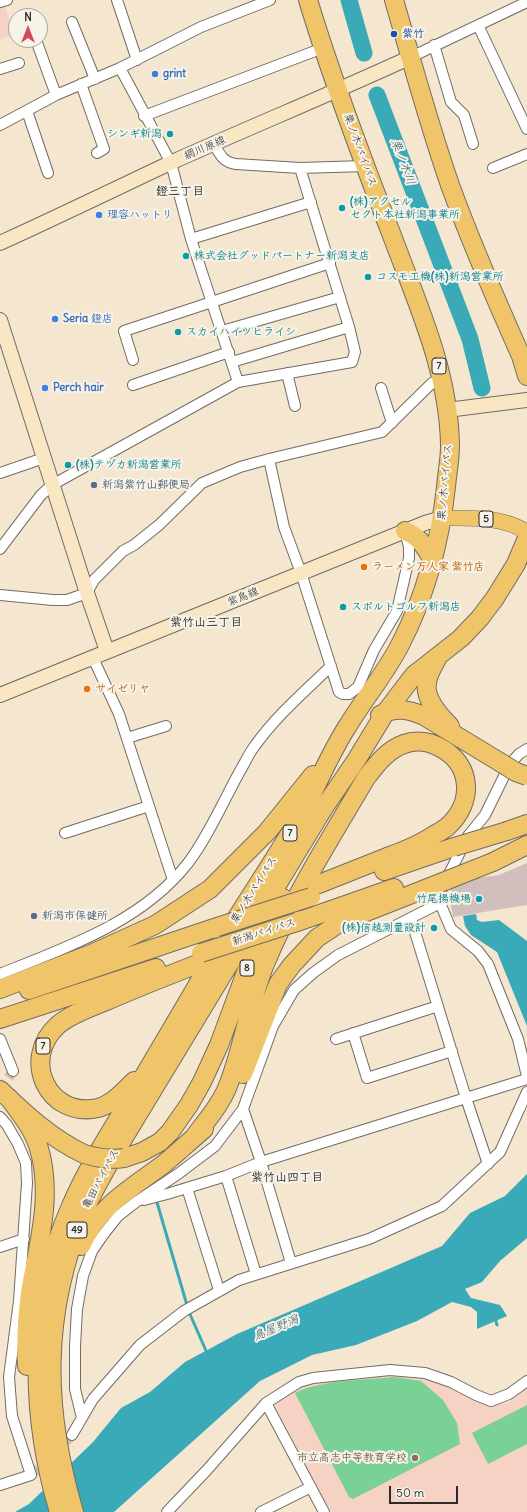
<!DOCTYPE html>
<html>
<head>
<meta charset="utf-8">
<style>
	body { margin:0 }
	#map { position:relative; width:527px; height:1512px; overflow:hidden; background:#f4e6cf; font-family:Delius,sans-serif }
	canvas { display:block }
	.north { position:absolute; left:8px; top:8px; width:40px; height:40px; box-sizing:border-box; background:#f7f3e8; border:1px solid #a5a39c; border-radius:50%; rotate:0deg; font-size:11px; font-weight:700; line-height:16px; text-align:center; color:#2b2b2b }
	.north::after { content:''; display:block; margin:auto; width:14px; height:18px; background:#d1495b; clip-path:polygon(50% 0,100% 100%,50% 72%,0 100%) }
	.scale { position:absolute; left:389px; top:1486px; width:69px; height:18px; box-sizing:border-box; border:2px solid #2b2b2b; border-top:0; padding-left:5px; font-size:12px; line-height:14px; white-space:nowrap; color:#2b2b2b; -webkit-text-stroke:3px #f7f3e8; paint-order:stroke }
</style>
</head>
<body>
<div id="map">
<canvas width="527" height="1512"></canvas>
<div class="north">N</div>
<div class="scale">50 m</div>
</div>
<script>
const context = document.querySelector('canvas').getContext('2d');
context.lineJoin = 'round';
function fill(path, color) { context.fillStyle = color; context.fill(path, 'evenodd'); }
function trace(path, color, width, dash) { context.strokeStyle = color; context.lineWidth = width; context.lineCap = dash ? 'butt' : 'round'; context.setLineDash(dash || []); context.stroke(path); }
function drawText(font, color, halo, rows, align = 'center') {
  context.font = font + ' Delius,"Klee One",sans-serif'; context.lineWidth = 4; context.setLineDash([]); context.textBaseline = 'middle'; context.strokeStyle = halo; context.fillStyle = color; for (const [text, x, y, turn = 0] of rows) {
    context.save(); context.translate(x, y); context.rotate((+turn || 0) * Math.PI / 180); context.textAlign = isNaN(turn) ? turn : align; if (halo) context.strokeText(text, 0, 0); context.fillText(text, 0, 0); context.restore();
  }
}
const built = new Path2D(`
	M0,0H3L14,35L0,39Z
	M402,1374L443,1384L490,1405L507,1403L527,1389V1512H331L274,1404L282,1397L302,1385Z`);
const industrial = new Path2D(`
	M527,863V905L453,917L449,894L455,881L499,875Z`);
const green = new Path2D(`
	M395,1377L421,1381L443,1400L457,1423L460,1444L353,1499L349,1497L295,1393C318,1380 367,1380 395,1377Z
	M527,1405V1444L488,1464L472,1433Z`);
const water = new Path2D(`
	M476,914L477,920L482,922L499,920L527,941V1026L497,952L471,935L465,926L463,916Z
	M527,1174V1238L500,1261L482,1282L465,1289L471,1298L500,1305L507,1316L477,1329V1312L471,1307L452,1302L417,1321L356,1345L312,1355L260,1381L114,1512H15L29,1504L93,1442L121,1408L150,1392L185,1362L237,1334L442,1246L470,1213L505,1196Z`);
const stream = new Path2D(`
	M156,1199L189,1312L207,1353
	M496,1321L497,1325`);
const river = new Path2D(`
	M349,0L364,53
	M377,95L470,339L482,388`);
const streetTunnel = new Path2D(`
	M0,1090L13,1071
	M31,1475L72,1435`);
const street = new Path2D(`
	M117,0L137,60
	M0,2L7,0
	M72,22L95,79
	M478,25L527,129
	M36,40L56,95
	M434,45L451,102L464,115L473,144
	M411,57L527,2
	M120,68L171,163L191,239L238,382
	M0,69L19,63
	M81,84L104,149L97,153
	M27,111L48,173
	M144,116L323,48
	M0,125L56,95L120,68L201,27L270,0
	M214,144C220,155 223,162 236,164L300,168L365,166
	M493,168L527,154
	M191,239L311,202
	M222,331L340,297
	M133,360L124,331L330,263
	M232,362L349,327
	M287,373L295,406
	M133,385L229,352
	M381,388L392,423
	M269,459L284,527L301,573L339,692L343,694H349L358,687L374,650L397,611L409,558V547L405,531
	M0,473L44,458
	M0,549L41,495L52,485L238,382L352,362L355,352L349,327L300,168
	M0,595L53,600H67L87,593L94,580L123,551L134,545L159,525L202,483L240,467L269,459L382,432L432,383L442,378
	M93,658L119,714L173,880
	M127,738L166,726
	M527,749L519,754L510,764L485,815L468,836L439,894L440,903L451,929L478,951L488,964L518,1039L527,1076
	M65,833L149,806
	M0,974C67,947 142,922 188,863C208,837 224,800 240,771C245,763 248,755 254,747C275,717 304,692 331,666
	M353,1033L367,1078L452,1051
	M0,1039L13,1071
	M336,1039L438,1006
	M243,1109L261,1162L291,1263
	M0,1117L7,1125L18,1144L26,1163L27,1183L19,1301L9,1377L12,1416L31,1475L0,1485
	M488,1164L466,1098L527,1079
	M226,1176L256,1274
	M187,1188L219,1290
	M144,1200L167,1194L226,1176L261,1162L466,1098L411,919
	M0,1247L24,1239
	M266,1403L324,1512
	M82,1418L75,1389V1346L77,1309L83,1276L92,1251L103,1235L118,1216L136,1202L178,1174L215,1146L243,1109L273,1026L294,990L313,973L338,955L440,903
	M72,1435L93,1399L140,1345L184,1311L239,1280L369,1239L442,1206L500,1152L527,1092
	M167,1512L206,1471L266,1403L299,1382L313,1378L390,1370L425,1373L451,1382L476,1395L491,1401L509,1394L527,1381
	M261,1512L311,1487`);
const secondary = new Path2D(`
	M0,243C57,217 113,190 170,163C250,127 331,94 411,57
	M0,320L87,593L107,651
	M447,410L527,400
	M0,695L425,523L442,518`);
const primary = new Path2D(`
	M442,518C472,518 501,516 527,532`);
const highway = new Path2D(`
	M394,0C412,62 429,125 450,185C471,243 496,300 521,356L527,376
	M405,531C422,538 424,547 433,560
	M437,659C433,666 428,674 427,683C424,699 439,715 450,726
	M380,715C396,707 408,709 424,716L503,764
	M507,831L527,824
	M493,862L527,845
	M384,871L454,847
	M297,922L394,888
	M0,989L91,954L155,925L210,889L267,832L313,775
	M29,990L217,927
	M0,1019L156,968
	M243,1074L278,984L291,966L317,938L341,922L440,883
	M134,1081C124,1091 113,1104 98,1108C48,1119 20,1059 58,1025C71,1014 89,1008 104,1002C134,989 164,977 195,965
	M0,1090C25,1114 52,1139 84,1154
	M9,1098C20,1113 32,1128 38,1145C54,1195 38,1244 30,1293C27,1317 25,1341 27,1366
	M195,1136C207,1120 222,1103 229,1083C244,1044 249,1003 265,964C292,899 330,839 366,778C376,765 387,750 404,744C415,740 428,741 439,747C473,764 474,803 447,827C443,830 438,833 434,835C419,845 404,851 387,857C364,866 342,875 319,884
	M124,1158L142,1152L160,1142L170,1132L189,1105L202,1082L219,1045L252,956L283,898
	M81,1246C99,1205 131,1189 165,1163C178,1152 191,1140 204,1129
	M59,1512C29,1412 28,1302 71,1206C87,1168 110,1133 131,1098C152,1062 173,1027 194,991C206,970 218,948 231,927C254,890 279,853 301,815C317,786 329,755 347,727C364,699 385,674 400,645C426,595 440,542 446,487C447,474 450,460 450,446C449,371 417,303 391,233C361,156 332,79 308,0
	M74,1512C43,1407 42,1314 84,1211C93,1191 105,1171 115,1152L323,809L357,759L385,713L414,675L461,638L480,618L495,598L516,564L527,538`);
const highwayBridge = new Path2D(`
	M503,764L516,772L527,776
	M454,847L507,831
	M440,883L493,862
	M217,927L311,897
	M201,953L297,922
	M84,1154C98,1158 109,1160 124,1158`);
const markers = [
	[394,34,4,"#1a4fb4"],
	[155,74,4,"#3f7fe0"],
	[170,134,4,"#0f9aa8"],
	[342,208,4,"#0f9aa8"],
	[99,215,4,"#3f7fe0"],
	[186,256,4,"#0f9aa8"],
	[368,277,4,"#0f9aa8"],
	[55,319,4,"#3f7fe0"],
	[178,332,4,"#0f9aa8"],
	[45,388,4,"#3f7fe0"],
	[68,465,4,"#0f9aa8"],
	[94,485,4,"#5c6f8a"],
	[364,567,4,"#e8710a"],
	[343,607,4,"#0f9aa8"],
	[87,689,4,"#e8710a"],
	[479,899,4,"#0f9aa8"],
	[34,916,4,"#5c6f8a"],
	[434,928,4,"#0f9aa8"],
	[415,1458,4,"#8d6e63"]
];
const shields = [
	[439,366,14],
	[486,519,14],
	[290,833,14],
	[247,968,14],
	[43,1046,14],
	[77,1230,20]
];
const shieldNames = [
	["7",439,366],
	["5",486,519],
	["7",290,833],
	["8",247,968],
	["7",43,1046],
	["49",77,1230]
];
const transitNames = [
	["紫竹",402,34]
];
const shopNames = [
	["grint",163,74],
	["理容ハットリ",107,215],
	["Seria 鐙店",63,319],
	["Perch hair",53,388]
];
const cultureNames = [
	["シンギ新潟",162,134,"right"],
	["(株)アクセル",350,202],
	["セクト本社新潟事業所",350,215],
	["株式会社グッドパートナー新潟支店",194,256],
	["コスモ工機(株)新潟営業所",376,277],
	["スカイハイツヒライシ",186,332],
	["(株)テヅカ新潟営業所",76,465],
	["スポルトゴルフ新潟店",351,607],
	["竹尾揚機場",471,899,"right"],
	["(株)信越測量設計",426,928,"right"]
];
const streetNames = [
	["網川原線",205,148,-23],
	["栗ノ木バイパス",360,150,70],
	["栗ノ木バイパス",445,482,-85],
	["紫鳥線",243,597,-22],
	["栗ノ木バイパス",254,890,-58],
	["新潟バイパス",264,932,-18],
	["亀田バイパス",101,1179,-62]
];
const serviceNames = [
	["新潟紫竹山郵便局",102,485],
	["新潟市保健所",42,916]
];
const foodNames = [
	["ラーメン万人家 紫竹店",372,567],
	["サイゼリヤ",95,689]
];
const educationNames = [
	["市立高志中等教育学校",407,1458]
];
const waterNames = [
	["栗ノ木川",403,162,69],
	["鳥屋野潟",276,1328,-23]
];
const neighbourhoodNames = [
	["鐙三丁目",180,192],
	["紫竹山三丁目",206,623],
	["紫竹山四丁目",287,1178]
];
fill(built, '#f5d2c3');
fill(industrial, '#d1bfbd');
fill(green, '#7ad196');
fill(water, '#3aaab8');
trace(stream, '#3aaab8', 3);
trace(river, '#3aaab8', 17);
trace(streetTunnel, '#ccc1ae', 10, [10, 5]);
trace(street, '#716c64', 12);
trace(secondary, '#716c64', 16);
trace(primary, '#716c64', 16);
trace(highway, '#716c64', 20);
trace(street, '#fff', 10);
trace(secondary, '#f9e7c3', 14);
trace(primary, '#f0c469', 15);
trace(highway, '#f0c469', 18);
trace(highwayBridge, '#716c64', 20, []);
trace(highwayBridge, '#f0c469', 18);
for (const [x, y, r, color] of markers) { const dot = new Path2D(); dot.arc(x, y, r, 0, 2 * Math.PI); context.fillStyle = color; context.fill(dot); trace(dot, '#f7f3e8', 1.5); }
for (const [x, y, w] of shields) { const box = new Path2D(); box.roundRect(x - w / 2, y - 8, w, 16, 3); context.fillStyle = '#f7f3e8'; context.fill(box); trace(box, '#2b2b2b', 1); }
drawText('bold 10px', '#2b2b2b', null, shieldNames);
drawText('bold 11px', '#164399', '#f7f3e8', transitNames, 'left');
drawText('bold 11px', '#366cbe', '#f7f3e8', shopNames, 'left');
drawText('bold 11px', '#0d838f', '#f7f3e8', cultureNames, 'left');
drawText('11px', '#2b2b2b', '#f7f3e8', streetNames);
drawText('bold 11px', '#4e5e75', '#f7f3e8', serviceNames, 'left');
drawText('bold 11px', '#c56008', '#f7f3e8', foodNames, 'left');
drawText('bold 11px', '#785e54', '#f7f3e8', educationNames, 'right');
drawText('italic 12px', '#315e63', '#f7f3e8', waterNames);
drawText('bold 12px', '#2b2b2b', '#f7f3e8', neighbourhoodNames);
</script>
</body>
</html>
